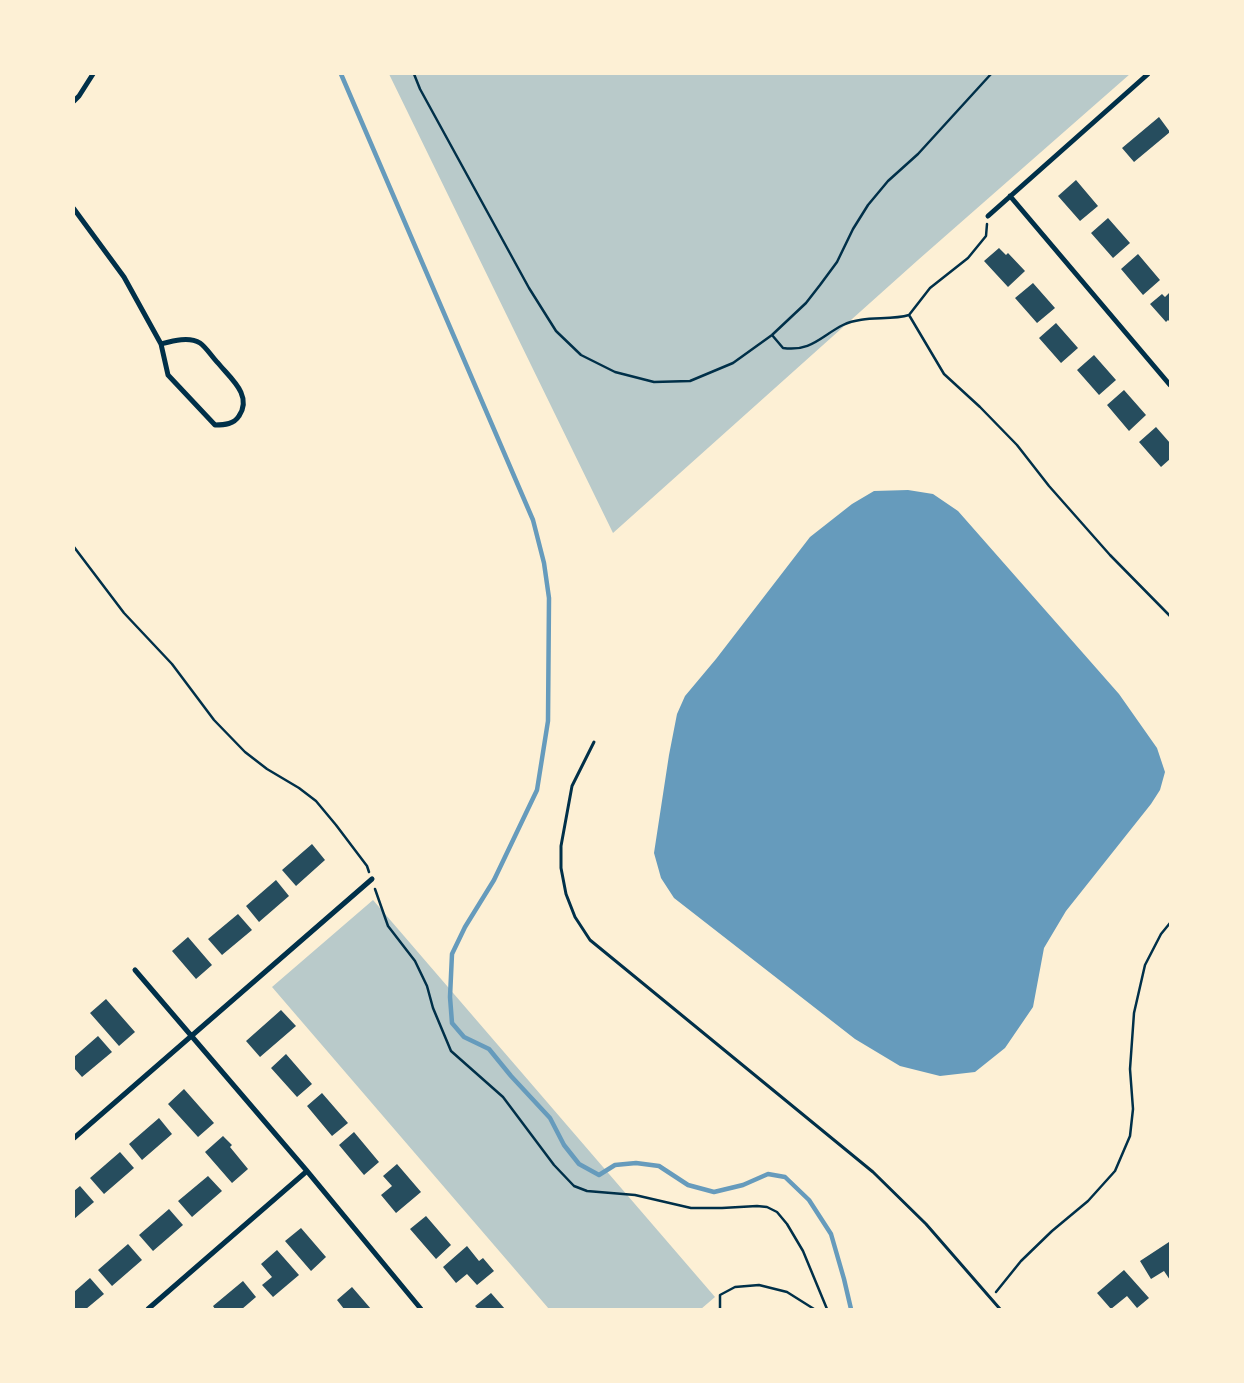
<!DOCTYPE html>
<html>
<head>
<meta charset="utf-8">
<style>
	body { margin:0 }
	#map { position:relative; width:1244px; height:1383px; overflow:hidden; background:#fdf0d5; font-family:"PT Sans",sans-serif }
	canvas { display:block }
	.frame { position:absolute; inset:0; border:75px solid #fdf0d5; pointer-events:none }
</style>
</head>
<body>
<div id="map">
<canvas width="1244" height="1383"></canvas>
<div class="frame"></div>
</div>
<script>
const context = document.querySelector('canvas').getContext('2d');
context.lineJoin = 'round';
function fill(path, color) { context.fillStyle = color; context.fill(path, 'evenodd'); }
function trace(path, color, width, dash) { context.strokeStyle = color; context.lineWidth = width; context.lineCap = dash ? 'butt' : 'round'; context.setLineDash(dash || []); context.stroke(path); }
const green = new Path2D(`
	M389,74H1130L918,260L613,533Z
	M373,900L715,1297L701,1309H549L272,987Z`);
const water = new Path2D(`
	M908,490L933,494L958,511L1119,694L1157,748L1165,772L1160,790L1151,804L1066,911L1044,948L1033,1007L1005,1048L975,1072L940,1076L900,1066L855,1039L674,898L661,878L654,853L669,755L677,714L685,696L716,659L810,537L852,504L874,491Z`);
const stream = new Path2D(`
	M341,74L533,520L544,563L549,598L548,721L537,790L494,880L465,927L452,954L450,997L452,1023L464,1037L489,1049L511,1076L550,1118L564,1145L579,1164L599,1175L615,1165L636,1163L659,1166L688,1185L714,1192L743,1185L768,1174L785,1177L809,1200L831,1234L844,1279L851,1309`);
const building = new Path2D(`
	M1159,117L1170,132L1134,162L1122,148Z
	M1076,180L1098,206L1080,221L1058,196Z
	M1108,218L1130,243L1113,258L1091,233Z
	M999,248L1006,255L1008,253L1025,271L1008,287L984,261Z
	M1138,254L1160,280L1143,295L1121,269Z
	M1033,283L1055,308L1037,323L1015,298Z
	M1170,292V322L1168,320L1166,322L1150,304L1162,294L1165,297Z
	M1056,323L1078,348L1061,363L1039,338Z
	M1094,355L1116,380L1099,395L1077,370Z
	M1124,390L1146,415L1129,431L1107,405Z
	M1156,427L1170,443V459L1161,467L1139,442Z
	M312,844L325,860L296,886L282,870Z
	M276,880L289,896L259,922L246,906Z
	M238,914L252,930L222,955L208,939Z
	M188,937L212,965L196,979L172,951Z
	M106,999L135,1032L119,1046L90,1013Z
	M281,1010L296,1026L260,1057L246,1041Z
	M98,1036L112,1052L82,1077L74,1068V1057Z
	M286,1054L312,1084L297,1097L271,1068Z
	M184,1089L214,1123L198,1137L168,1104Z
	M322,1093L348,1123L332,1136L307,1106Z
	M159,1118L172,1134L142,1160L129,1144Z
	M354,1132L379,1162L364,1175L339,1145Z
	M223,1136L232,1145L230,1147L248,1169L232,1183L205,1152Z
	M120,1152L134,1168L104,1194L90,1178Z
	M397,1164L421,1192L396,1213L381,1195L392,1186L383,1176Z
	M208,1176L222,1191L192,1217L178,1201Z
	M80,1186L94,1202L74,1219V1191Z
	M169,1209L183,1225L153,1251L139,1235Z
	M426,1216L451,1245L436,1259L410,1229Z
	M301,1228L326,1257L311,1271L285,1241Z
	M1169,1242L1170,1280L1164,1271L1151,1279L1140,1261Z
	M128,1244L142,1260L112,1286L98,1270Z
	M467,1246L479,1261L483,1258L494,1271L477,1285L467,1274L456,1283L443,1267Z
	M277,1250L299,1275L273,1297L262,1285L272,1277L261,1264Z
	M1124,1270L1149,1298L1137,1308L1127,1296L1111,1309L1097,1293Z
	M90,1278L104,1294L86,1309H74V1292Z
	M243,1281L256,1297L242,1309H215L213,1306Z
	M352,1287L371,1309H344L337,1300Z
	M491,1293L505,1309H478L475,1306Z`);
const path = new Path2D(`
	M414,74L420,89L529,288L556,331L581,355L615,372L654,382L690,381L733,363L772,335L806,303L820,285L837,262L853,229L868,205L888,181L918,154L991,74
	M909,315L930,288L968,258L986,236L987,224
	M772,335L783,348C811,352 821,336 843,325C863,315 889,321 909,315L944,374L980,407L1017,445L1049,486L1110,555L1170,616
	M74,547L124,613L172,664L214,720L245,752L267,769L299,788L316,801L336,825L367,866L369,872
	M375,889L388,926L415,961L427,986L433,1008L451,1051L503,1097L554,1165L574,1186L587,1191L635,1195L691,1208H722L757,1206L767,1207L777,1212L787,1224L803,1251L827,1309
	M996,1292L1021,1261L1052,1231L1088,1201L1115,1171L1130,1136L1133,1109L1130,1069L1134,1013L1145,965L1161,934L1170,923
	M720,1309V1295L735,1287L759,1285L787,1292L814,1309`);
const service = new Path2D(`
	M594,742L572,786L561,846V868L566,894L575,917L590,940L873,1172L926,1224L1000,1309`);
const minor = new Path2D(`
	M74,101L79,96L93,74
	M1010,196L1170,385
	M74,209L124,277L161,344L168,375L215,425C225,425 234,424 239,416C253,395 230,378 218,363C212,357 206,347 200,343C189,336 172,341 161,344
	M988,216L1148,74
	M135,970L307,1171L421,1309
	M74,1138L372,879
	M148,1309L307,1171`);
fill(green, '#b9caca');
fill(water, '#669bbc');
trace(stream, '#669bbc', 4.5);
fill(building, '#264d5e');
trace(path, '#003049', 2.5);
trace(service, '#003049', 3);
trace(minor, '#003049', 5);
</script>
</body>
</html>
